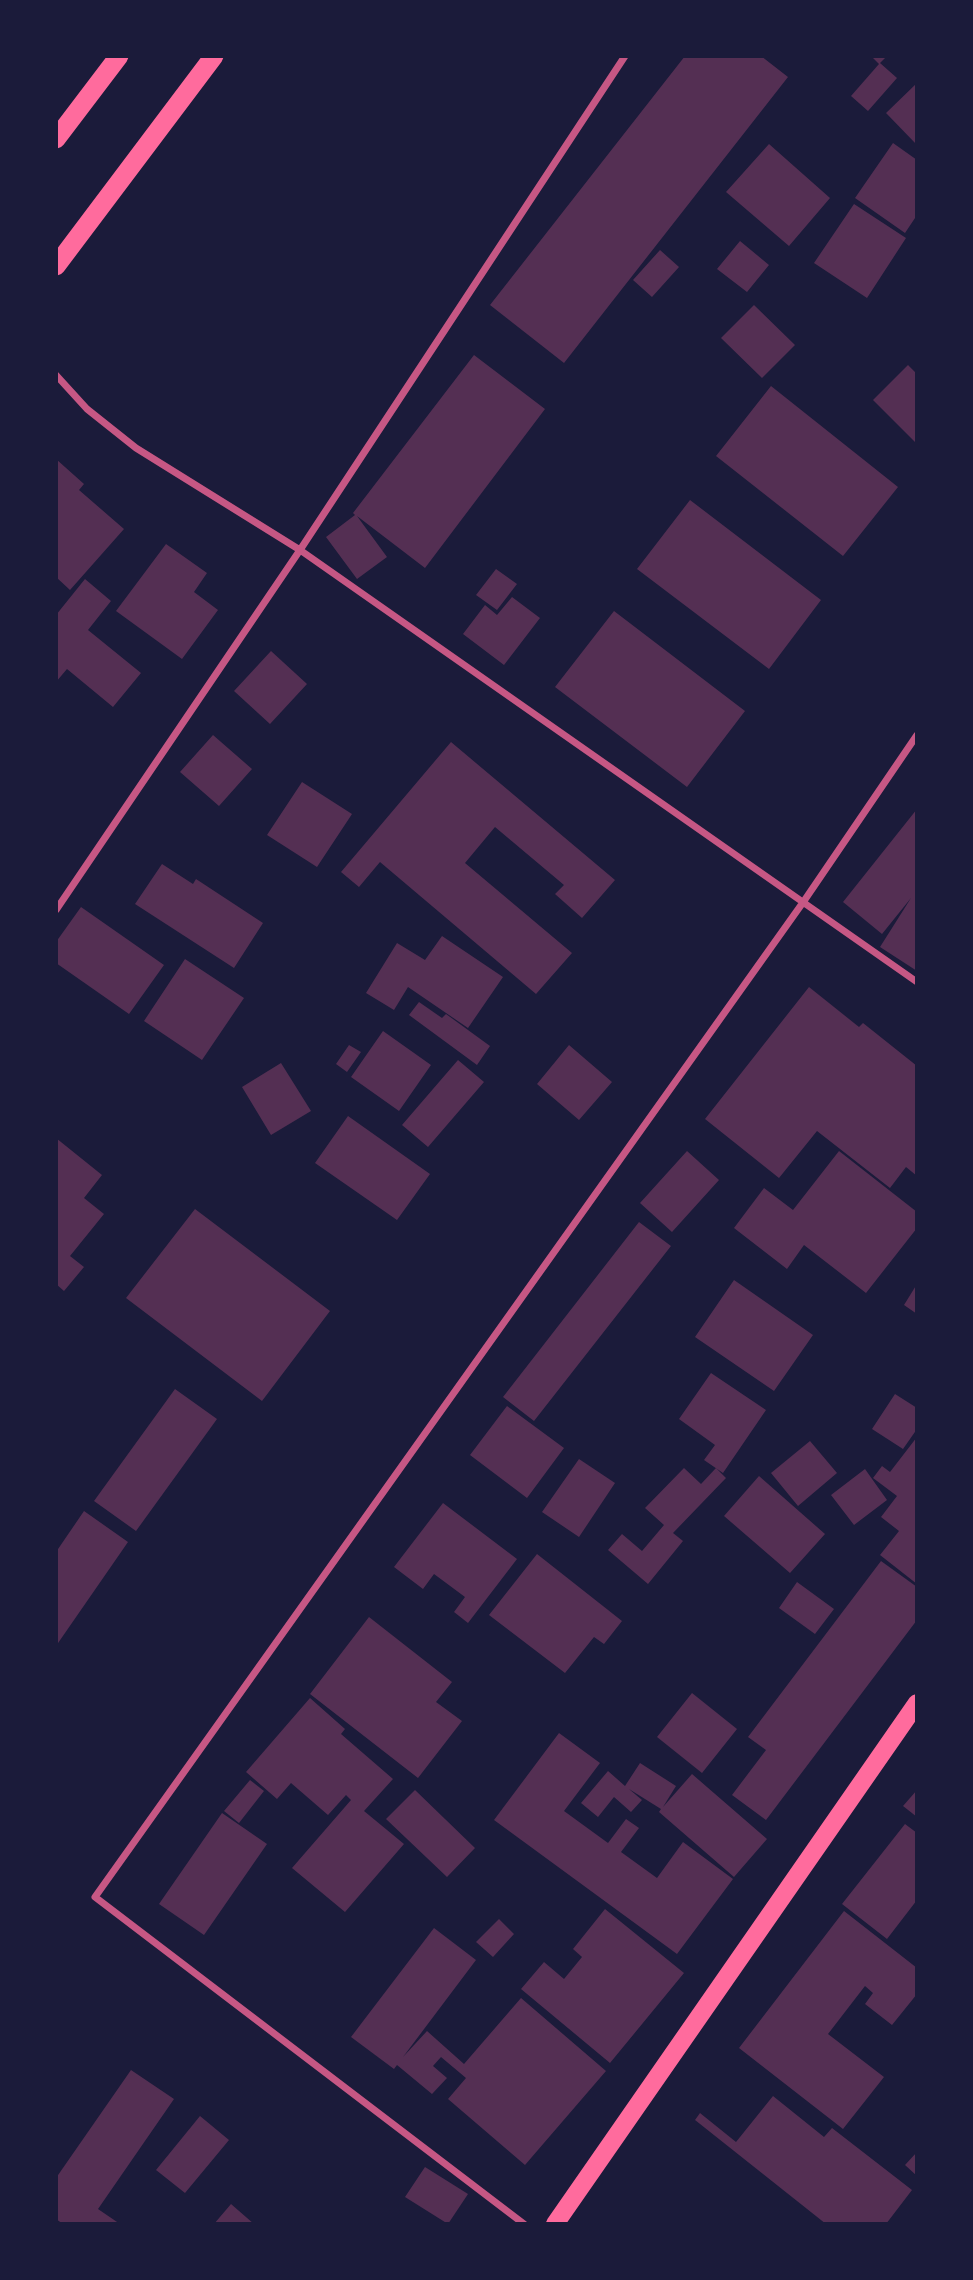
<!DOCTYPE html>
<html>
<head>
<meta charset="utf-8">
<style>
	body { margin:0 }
	#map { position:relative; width:973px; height:2280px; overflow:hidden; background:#1b1b3a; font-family:"DM Sans",sans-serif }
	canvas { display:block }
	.frame { position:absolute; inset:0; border:58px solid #1b1b3a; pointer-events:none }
</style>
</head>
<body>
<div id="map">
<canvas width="973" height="2280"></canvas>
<div class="frame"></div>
</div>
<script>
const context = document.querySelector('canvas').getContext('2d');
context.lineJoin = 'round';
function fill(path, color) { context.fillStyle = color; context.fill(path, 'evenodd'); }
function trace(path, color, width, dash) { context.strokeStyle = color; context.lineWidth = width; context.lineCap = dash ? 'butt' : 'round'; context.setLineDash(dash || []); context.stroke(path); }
const building = new Path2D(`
	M685,56H761L788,77L564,363L490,305Z
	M871,56H887L880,63L897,78L868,111L851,96L879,64Z
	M917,83V145L886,113Z
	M893,143L917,160V215L905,233L855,198Z
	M769,144L830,198L789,246L726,192Z
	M854,204L906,238L867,298L814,263Z
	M740,241L769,265L747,292L717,269Z
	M660,250L679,267L652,297L633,280Z
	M754,305L795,345L762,378L721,338Z
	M474,355L545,409L425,568L357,516L387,557L357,579L326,537L355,515L353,513Z
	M908,365L917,374V444L873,400Z
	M771,386L898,487L843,556L716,456Z
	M56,459L84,484L79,490L124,529L70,590L56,577Z
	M690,500L821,600L769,669L637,569Z
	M166,544L207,573L194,592L218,610L182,659L116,611Z
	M496,569L517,584L497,610L476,595Z
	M85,579L111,601L88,630L141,673L113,707L67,669L56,682V615Z
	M512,597L540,618L504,665L463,634L485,605L497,615Z
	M614,611L745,711L687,787L555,687Z
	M271,651L307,684L270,724L234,691Z
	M213,735L252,769L219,806L180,772Z
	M451,742L615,880L582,918L555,894L564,885L495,827L465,863L572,953L536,994L380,862L359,887L341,872Z
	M302,782L352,814L317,867L267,835Z
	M917,809V971L880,947L911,898L882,934L843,902Z
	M162,864L193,884L196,879L263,923L234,968L135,904Z
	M81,907L164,965L129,1014L56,963V942Z
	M442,936L503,977L468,1028L408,987L394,1010L366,993L397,943L425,960Z
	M185,959L244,998L202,1060L144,1021Z
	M809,987L859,1027L863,1023L917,1066V1176L906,1167L890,1188L817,1131L779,1178L705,1119Z
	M419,1002L442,1018L446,1014L490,1046L477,1065L409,1015Z
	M383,1031L431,1065L399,1111L351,1077Z
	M349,1045L361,1052L347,1072L336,1064Z
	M569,1045L612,1082L579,1120L537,1084Z
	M458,1060L484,1082L428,1147L402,1125Z
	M281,1063L311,1111L271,1135L242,1087Z
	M348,1116L430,1174L397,1220L315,1163Z
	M56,1138L102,1175L84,1198L104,1214L70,1256L84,1267L64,1291L56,1284Z
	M687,1151L719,1180L672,1232L640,1203Z
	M839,1151L917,1212V1228L866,1293L804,1245L787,1269L734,1228L764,1188L793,1210Z
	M195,1209L330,1311L262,1401L126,1298Z
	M639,1222L671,1246L534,1421L503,1397Z
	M734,1280L813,1335L774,1391L695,1337Z
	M917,1284V1314L904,1305Z
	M711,1373L766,1410L723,1473L704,1460L715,1445L679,1419Z
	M175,1389L217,1419L136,1531L94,1501Z
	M895,1394L917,1408V1429L903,1449L872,1429Z
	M507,1406L564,1448L527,1498L470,1455Z
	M917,1437V1584L880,1555L899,1531L881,1517L897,1496L873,1478L882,1466L890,1472Z
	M810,1441L837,1473L798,1506L771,1473Z
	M579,1459L615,1483L579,1537L542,1512Z
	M684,1468L701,1484L716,1468L726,1478L673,1533L683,1541L648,1584L608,1550L622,1534L642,1551L664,1525L645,1508Z
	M865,1469L887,1500L854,1525L831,1495Z
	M759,1476L825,1534L790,1573L724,1516Z
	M443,1503L517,1559L468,1623L454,1612L465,1597L434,1574L423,1589L394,1567Z
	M84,1511L128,1542L56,1646V1552Z
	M537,1554L622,1621L604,1644L594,1637L565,1673L489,1615Z
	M881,1561L917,1587V1620L766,1820L732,1795L766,1750L748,1737Z
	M797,1582L834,1609L815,1634L779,1608Z
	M369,1617L452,1682L436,1702L462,1721L418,1778L310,1694Z
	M692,1693L737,1729L702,1773L657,1737Z
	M310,1698L345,1729L341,1734L393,1779L364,1811L404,1844L345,1912L292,1868L351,1800L346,1795L328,1815L291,1783L277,1799L246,1772Z
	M559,1733L600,1763L564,1811L608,1843L626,1819L639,1828L621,1852L657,1878L683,1842L733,1879L677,1954L494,1820Z
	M640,1763L676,1786L663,1807L692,1774L767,1839L734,1877L659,1812L661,1809L629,1789L642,1800L631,1812L614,1797L598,1817L581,1803L608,1771L625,1786Z
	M250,1780L264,1791L239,1823L224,1811Z
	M415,1790L475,1848L447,1877L386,1819Z
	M917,1790V1817L903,1806Z
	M222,1813L267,1844L204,1935L159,1904Z
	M905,1824L917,1833V1900L887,1939L842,1904Z
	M605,1909L684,1973L610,2063L521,1989L544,1962L564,1979L582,1957L573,1949Z
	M844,1911L917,1968V1994L892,2025L865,2004L873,1993L865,1986L828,2034L884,2077L843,2129L739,2048Z
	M499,1919L514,1934L493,1957L476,1942Z
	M434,1928L476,1960L403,2057L427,2031L464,2064L521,1998L606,2071L525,2165L448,2099L466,2078L441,2057L433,2066L447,2078L432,2094L397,2065L394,2069L351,2037Z
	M131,2070L174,2099L98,2209L120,2224H63L56,2219V2178Z
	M773,2096L824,2137L832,2128L912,2190L886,2224H826L695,2120L700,2113L736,2142Z
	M200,2116L229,2140L185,2193L156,2170Z
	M917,2152V2176L905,2165Z
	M425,2167L468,2194L448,2224L405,2197Z
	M231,2204L254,2224H214Z`);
const minor = new Path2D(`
	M625,56L300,550L917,982
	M56,375L87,409L136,448L300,550L56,910
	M524,2224L95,1897L804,901L917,735`);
const primary = new Path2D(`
	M555,2224L917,1703`);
const trunk = new Path2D(`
	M56,139L119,56
	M56,266L214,56`);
fill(building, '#542f53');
trace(minor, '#c65784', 7);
trace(primary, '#ff6b9d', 18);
trace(trunk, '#ff6b9d', 19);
</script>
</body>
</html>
